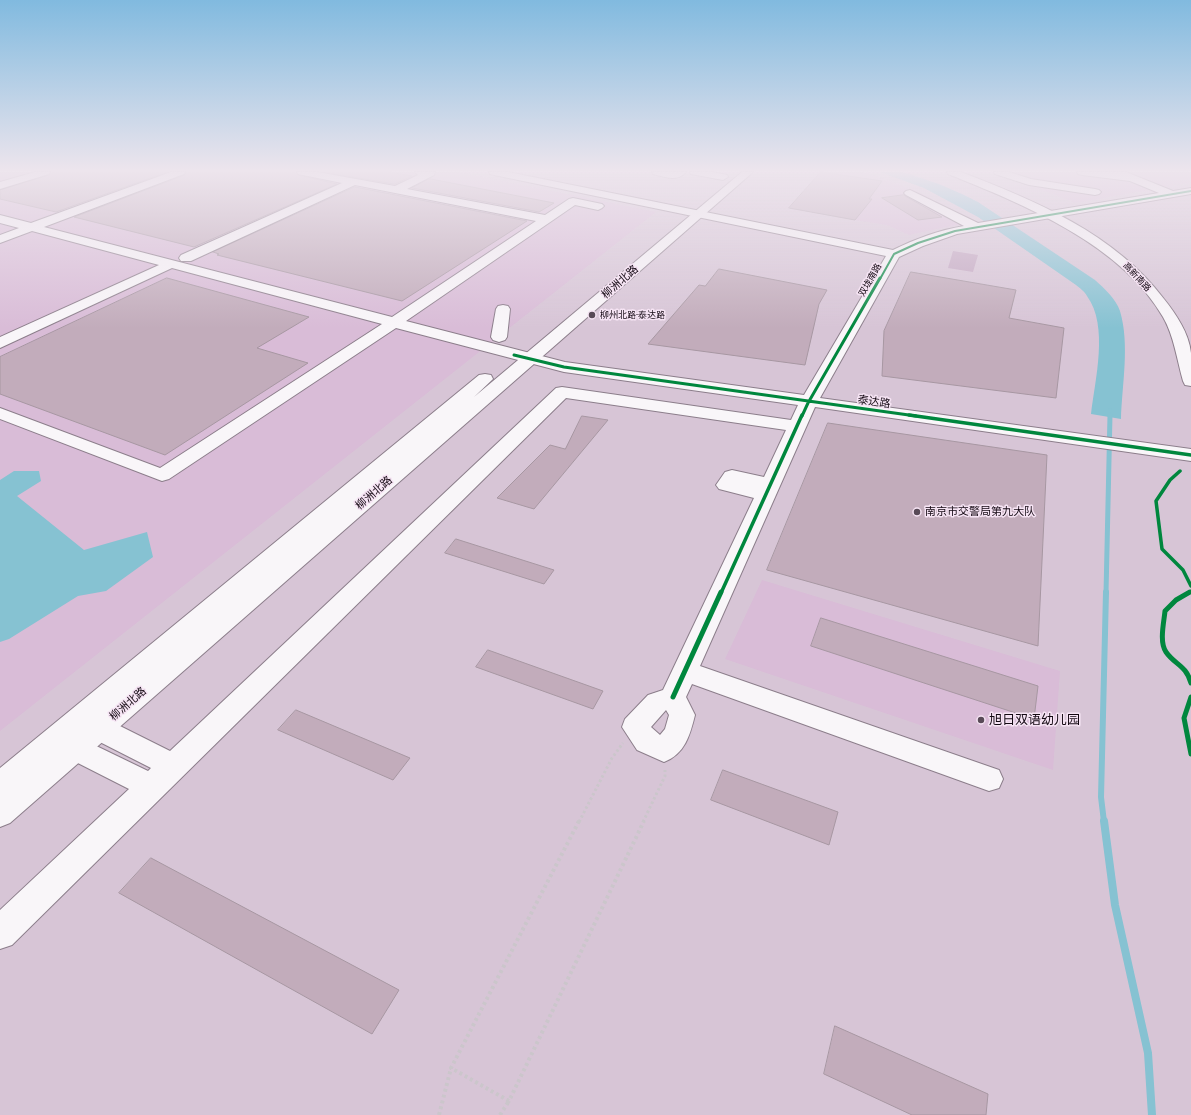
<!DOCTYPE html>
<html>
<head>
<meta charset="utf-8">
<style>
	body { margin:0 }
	canvas { display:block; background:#d7c5d6 }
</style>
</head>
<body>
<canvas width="1191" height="1115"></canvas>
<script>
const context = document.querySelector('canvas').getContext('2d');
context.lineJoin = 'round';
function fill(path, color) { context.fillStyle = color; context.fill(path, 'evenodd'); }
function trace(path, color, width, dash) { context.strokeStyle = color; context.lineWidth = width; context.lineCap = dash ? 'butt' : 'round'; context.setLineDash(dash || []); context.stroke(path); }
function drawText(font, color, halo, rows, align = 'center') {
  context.font = font + ' "Public Sans","Noto Sans SC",sans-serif'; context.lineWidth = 3; context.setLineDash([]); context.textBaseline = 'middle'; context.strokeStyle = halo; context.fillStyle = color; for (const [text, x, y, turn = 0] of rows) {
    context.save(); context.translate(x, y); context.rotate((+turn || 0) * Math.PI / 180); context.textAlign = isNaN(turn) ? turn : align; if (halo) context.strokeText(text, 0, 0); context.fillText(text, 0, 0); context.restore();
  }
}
const built = new Path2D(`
	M0,172H458L656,212L0,731Z
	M820,172H864L914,190L974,221L909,235L887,225L855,220L863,210L797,199Z
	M995,172H1191V182L1076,203Z
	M762,580L1060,671L1053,770L725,659Z`);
const green = new Path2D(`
	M953,251L978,255L973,272L948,268Z`);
const water = new Path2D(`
	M880,172H903L939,184L964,195L978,202L1095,280C1104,288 1116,299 1120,311C1130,345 1122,384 1121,419L1091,414C1095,380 1109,326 1087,296C1085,292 1080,288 1076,285L978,217L924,188Z
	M14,471H39L41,481L17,496L84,550L147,532L153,557L106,591L78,596L9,639L0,642V480Z`);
const streamFar3 = new Path2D(`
	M1110,416V410`);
const streamFar2 = new Path2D(`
	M1106,593L1110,415`);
const streamFar1 = new Path2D(`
	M1104,822L1101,797L1106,592`);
const stream = new Path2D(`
	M1104,821L1115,905L1148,1053L1152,1115`);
const building = new Path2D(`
	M51,172H167L56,212L0,199V190L49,175Z
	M186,172H296L298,175L337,184L194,247L74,217L185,175Z
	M324,172H389L412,176L395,184Z
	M821,172L882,181L869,199H872L855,220L789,208Z
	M429,179H431L554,203L539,212L412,188Z
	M355,187L527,221L402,301L217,255L219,254L213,252Z
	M904,195L905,196L942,217L918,220L882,198Z
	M719,269L827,290L819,304L805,365L648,344L699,285L705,286Z
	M911,272L1016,290L1009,318L1064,328L1056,398L882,376L884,331Z
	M167,278L309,317L257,348L308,363L165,455L0,394V357Z
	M582,416L608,420L534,509L497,498L550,445L565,449Z
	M828,423L1047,455L1038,646L767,570Z
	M456,539L554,570L544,584L445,553Z
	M821,618L1038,686L1034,719L811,646Z
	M488,650L603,691L593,709L476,667Z
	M296,710L410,758L393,780L278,730Z
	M723,770L838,812L829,845L711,800Z
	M151,858L399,990L372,1034L119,893Z
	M835,1026L988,1094L986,1115H912L824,1074Z`);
const pathFar1 = new Path2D(`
	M579,822L612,758L623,743
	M643,822L665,776V770`);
const path = new Path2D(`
	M579,821L451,1068L509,1101L644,821
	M439,1115L451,1068
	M500,1115L509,1101`);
const minor = new Path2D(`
	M35,172H50L49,174L0,189V182Z
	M171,172H185L184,174L44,227L392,317L536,221L355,185L191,261H181L179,258L181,255L342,183L298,174L297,172H317L395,186L418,175L415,172H435L434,175L407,189L545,215L569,199L573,198L602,204L604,206L602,208L598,210L575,205L406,321L565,362L804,395L886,256L494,175L490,174L489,172H508L893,250C915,239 939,230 964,226L906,195L904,193L906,191L910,190L978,223L1159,193L1130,181L1082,175L1078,174L1077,172H1126L1173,191L1191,188V194L957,234L923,246L899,257L820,398L1191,449V461L815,407L700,666L999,770L1003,779L999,788L989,791L692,684L686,697L695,715C690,735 685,754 664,762L637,750L622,727L625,719L648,695L663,690L754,498L719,489L716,485L725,472L732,470L764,477L786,430L566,398L12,945L0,949V910L129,789L66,757L62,749L66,741L76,737L86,741L148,771L151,768L90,737L87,729L90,721L100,718L110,721L170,751L556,388L562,387L791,420L798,405L564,372L396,328L169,479L162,481L0,419V408L160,468L382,324L172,268L0,348V337L159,265L32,231L0,243V235L19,228L0,223V215L31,223ZM666,710L669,715L665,729L660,735L651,727Z
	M652,172H686C678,182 664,177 653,174Z
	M690,172H712L727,175L728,177L723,180L691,174Z
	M994,172H1009L1031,179L1095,189L1099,190L1101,192L1099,194L1095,195L1029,185L995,174Z
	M503,305L508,306L510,309L507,337L505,340L499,342L493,340L491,337L496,309L498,306Z`);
const major = new Path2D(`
	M742,172H753L10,823L0,827V768L479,375L485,374L491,375L493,379L474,397Z
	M947,172H961C1036,201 1114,233 1164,299C1176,314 1189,333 1191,353C1191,363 1191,375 1191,386L1185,385L1183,381C1177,360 1174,336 1163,317C1121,244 1023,204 948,174Z`);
const cyclewayFar3 = new Path2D(`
	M880,279L894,254L918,243L955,231L1191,191`);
const cyclewayFar2 = new Path2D(`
	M514,355L564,367L916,416
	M802,416L808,403L880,278`);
const cyclewayFar1 = new Path2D(`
	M909,415L1191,455
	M1180,471L1170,480L1156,501L1162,549L1183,570L1191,586
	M721,593L802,415
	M1188,593L1191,592`);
const cycleway = new Path2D(`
	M1190,592L1176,600L1165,611C1164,622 1159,642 1166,652C1175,665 1186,665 1191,683
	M673,697L721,592
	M1191,697L1184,718L1191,754`);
const markers = [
	[592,315,4,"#584a57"],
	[917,512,4,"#584a57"],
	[981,720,4,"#584a57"]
];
const farStreetnames = [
	["高新南路",1137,277,47],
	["双垅南路",870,280,-60]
];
const farPoinames = [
	["柳州北路·泰达路",600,315]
];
const streetNames = [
	["柳洲北路",620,282,-41],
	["泰达路",874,402,8],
	["柳洲北路",374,493,-41],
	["柳洲北路",128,704,-41]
];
const poiNames = [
	["南京市交警局第九大队",925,512]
];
const nearPoinames = [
	["旭日双语幼儿园",989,720]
];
fill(built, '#d9bcd7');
fill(green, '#c3a7c1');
fill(water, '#86c2d2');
trace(streamFar3, '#86c2d2', 4);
trace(streamFar2, '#86c2d2', 5);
trace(streamFar1, '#86c2d2', 6);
trace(stream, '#86c2d2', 8);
fill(building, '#c2acbb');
trace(building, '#a797a2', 1);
trace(minor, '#8c7e8b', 2);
trace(major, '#8c7e8b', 2);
trace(pathFar1, '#cbc6cb', 3, [2.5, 2.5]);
trace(path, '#cbc6cb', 4, [3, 3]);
fill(minor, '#f9f6f9');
fill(major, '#f9f6f9');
trace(cyclewayFar3, '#00873e', 2);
trace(cyclewayFar2, '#00873e', 3);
trace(cyclewayFar1, '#00873e', 3.5);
trace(cycleway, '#00873e', 5);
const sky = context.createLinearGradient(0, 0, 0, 328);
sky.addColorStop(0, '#81badf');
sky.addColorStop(0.52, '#ede5ed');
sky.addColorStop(1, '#ede5ed00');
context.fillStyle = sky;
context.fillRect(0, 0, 1191, 328);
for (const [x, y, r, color] of markers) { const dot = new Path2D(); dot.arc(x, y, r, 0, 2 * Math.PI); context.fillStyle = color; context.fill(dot); trace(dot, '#f6e4f4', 1.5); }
drawText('9px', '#130812', '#f6e4f4', farStreetnames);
drawText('9px', '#130812', '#f6e4f4', farPoinames, 'left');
drawText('11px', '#130812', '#f6e4f4', streetNames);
drawText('11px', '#130812', '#f6e4f4', poiNames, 'left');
drawText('13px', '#130812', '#f6e4f4', nearPoinames, 'left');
</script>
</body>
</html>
